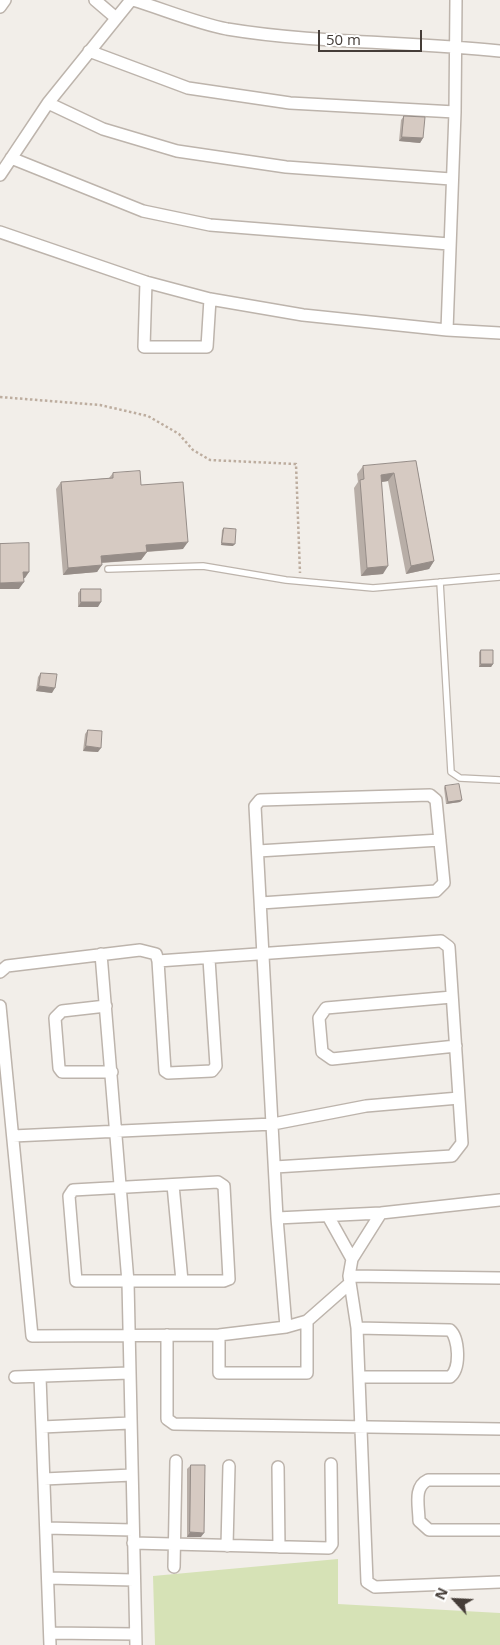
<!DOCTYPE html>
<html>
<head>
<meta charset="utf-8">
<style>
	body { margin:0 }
	#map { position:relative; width:500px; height:1645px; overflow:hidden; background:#f2eee9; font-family:"Open Sans",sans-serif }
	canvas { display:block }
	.north { position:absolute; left:430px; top:1575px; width:50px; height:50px; -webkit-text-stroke:4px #fff; paint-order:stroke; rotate:295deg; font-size:14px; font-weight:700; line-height:20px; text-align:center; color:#453d38 }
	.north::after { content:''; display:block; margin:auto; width:18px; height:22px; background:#453d38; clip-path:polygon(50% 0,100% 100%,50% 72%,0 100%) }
	.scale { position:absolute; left:318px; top:30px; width:104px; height:22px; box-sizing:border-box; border:2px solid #453d38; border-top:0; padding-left:6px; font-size:15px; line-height:18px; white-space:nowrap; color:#453d38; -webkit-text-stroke:4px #fff; paint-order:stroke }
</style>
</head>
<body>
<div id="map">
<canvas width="500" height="1645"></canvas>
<div class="north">N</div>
<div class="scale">50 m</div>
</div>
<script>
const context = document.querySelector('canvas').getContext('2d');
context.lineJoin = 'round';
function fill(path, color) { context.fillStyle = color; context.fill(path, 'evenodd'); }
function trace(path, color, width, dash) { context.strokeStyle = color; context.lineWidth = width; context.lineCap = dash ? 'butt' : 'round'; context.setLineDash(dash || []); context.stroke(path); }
const green = new Path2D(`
	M338,1559V1604L500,1613V1645H155L153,1576Z`);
const path = new Path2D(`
	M0,397L100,405L148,416L179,434L193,450L210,460L296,464L300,573`);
const lane = new Path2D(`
	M108,569L203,566L286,580L373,588L500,577
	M440,582L451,772L460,778L500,780`);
const street = new Path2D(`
	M95,0L116,18
	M133,0C163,9 196,23 227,29C318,44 409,41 500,51
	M0,7L5,0
	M89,51L188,88L290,103L455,112
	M48,103L103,129L177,151L286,167L451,179
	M11,158L143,211L210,225L449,244
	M0,175L48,103L131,0
	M0,232L146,282L210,299L303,315L447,330L500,333
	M146,282L144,347H207L210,299
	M447,330L455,112L456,0
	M258,851L440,840
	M261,903L436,891L444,883L436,800L430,795L260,800L255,806L277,1218L286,1327
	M101,954L128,1282L136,1645
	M158,961L165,1071L168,1073L212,1071L216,1066L209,959
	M0,972L7,966L140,950L156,954L158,961L441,941L449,947L462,1143L452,1156L275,1167
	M452,997L326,1008L319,1018L322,1052L332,1059L456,1046
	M0,1006L32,1336L219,1335L286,1327L307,1321L349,1284
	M106,1006L62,1011L55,1018L59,1068L62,1072H112
	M13,1136L273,1124L366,1106L459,1098
	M218,1182L224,1186L229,1279L224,1281H76L69,1196L73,1190Z
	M173,1185L182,1281
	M328,1216L352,1259
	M277,1218L381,1213L500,1200
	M349,1276L352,1259L381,1213
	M500,1278L349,1276L357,1328L367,1582L375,1587L500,1582
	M357,1328L450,1330C459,1338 461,1369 450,1377H359
	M167,1335V1419L174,1424L500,1429
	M219,1335V1373H307V1321
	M15,1377L129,1373
	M40,1377L50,1645
	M42,1427L130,1423
	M278,1467L279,1547
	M44,1479L132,1475
	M500,1480H428C413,1487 419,1506 419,1521L429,1530H500
	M46,1528L133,1530
	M133,1543L329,1548L332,1544L331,1464
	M227,1546L229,1466
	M174,1567L176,1461
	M48,1578L134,1580
	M50,1633L135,1634`);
const wall = new Path2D(`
	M404,116L423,138L420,143L399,141L401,120Z
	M416,461L434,561L429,569L406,574L388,481L382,482L383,574L361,576L354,488L358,482L357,474L363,466Z
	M113,473L141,485L183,549L147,552L141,560L102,563L97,572L63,575L56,489L61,482L109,478Z
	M224,528L233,546L221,545L222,530Z
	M81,589L98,607H78V593Z
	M481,650L493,664L491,667H479V652Z
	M41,673L52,693L36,691L38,677Z
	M88,730L98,752L83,751L85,734Z
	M445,786L462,800L460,802L446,804L444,788Z
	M191,1465L201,1537H187V1469Z`);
const shadedWall = new Path2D(`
	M402,137L423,138L420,143L399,141Z
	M394,473L388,481L375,483L381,475Z
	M188,542L183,549L141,552L146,545Z
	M222,543L235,544L233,546L221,545Z
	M147,552L141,560L96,563L101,556Z
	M434,561L429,569L406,574L411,566Z
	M102,565L97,572L63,575L68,568Z
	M388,566L383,574L361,576L367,568Z
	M23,572H29L25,578L19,579Z
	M24,582L19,589H0V583Z
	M81,602H101L98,607H78Z
	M481,664H493L491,667H479Z
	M39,686L55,688L52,693L36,691Z
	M86,746L101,748L98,752L83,751Z
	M462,800L460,802L446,804L448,802Z
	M190,1532L204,1533L201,1537H187Z`);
const building = new Path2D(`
	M404,116L425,117L423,138L402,137Z
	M416,461L434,561L411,566L394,473L381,475L388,566L367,568L360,480L364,479L363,466Z
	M140,471L141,485L183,482L188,542L146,545L147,552L101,556L102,565L68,568L61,482L113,478V473Z
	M224,528L236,529L235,544L222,543Z
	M29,543V572H23L24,582L0,583V544Z
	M81,589H101V602H81Z
	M481,650H493V664H481Z
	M41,673L57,674L55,688L39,686Z
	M88,730L102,731L101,748L86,746Z
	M459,784L462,800L448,802L445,786Z
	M191,1465H205L204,1533L190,1532Z`);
fill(green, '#d6e2b6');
trace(lane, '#bdb4ac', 8);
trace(street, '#bdb4ac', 14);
trace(path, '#bdad9f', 2.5, [2.5, 2.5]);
trace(lane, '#fff', 5.5);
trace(street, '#fff', 11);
fill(wall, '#b8aea7');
fill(shadedWall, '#968d88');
fill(building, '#d6cac2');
trace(building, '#968d88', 1);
</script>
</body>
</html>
